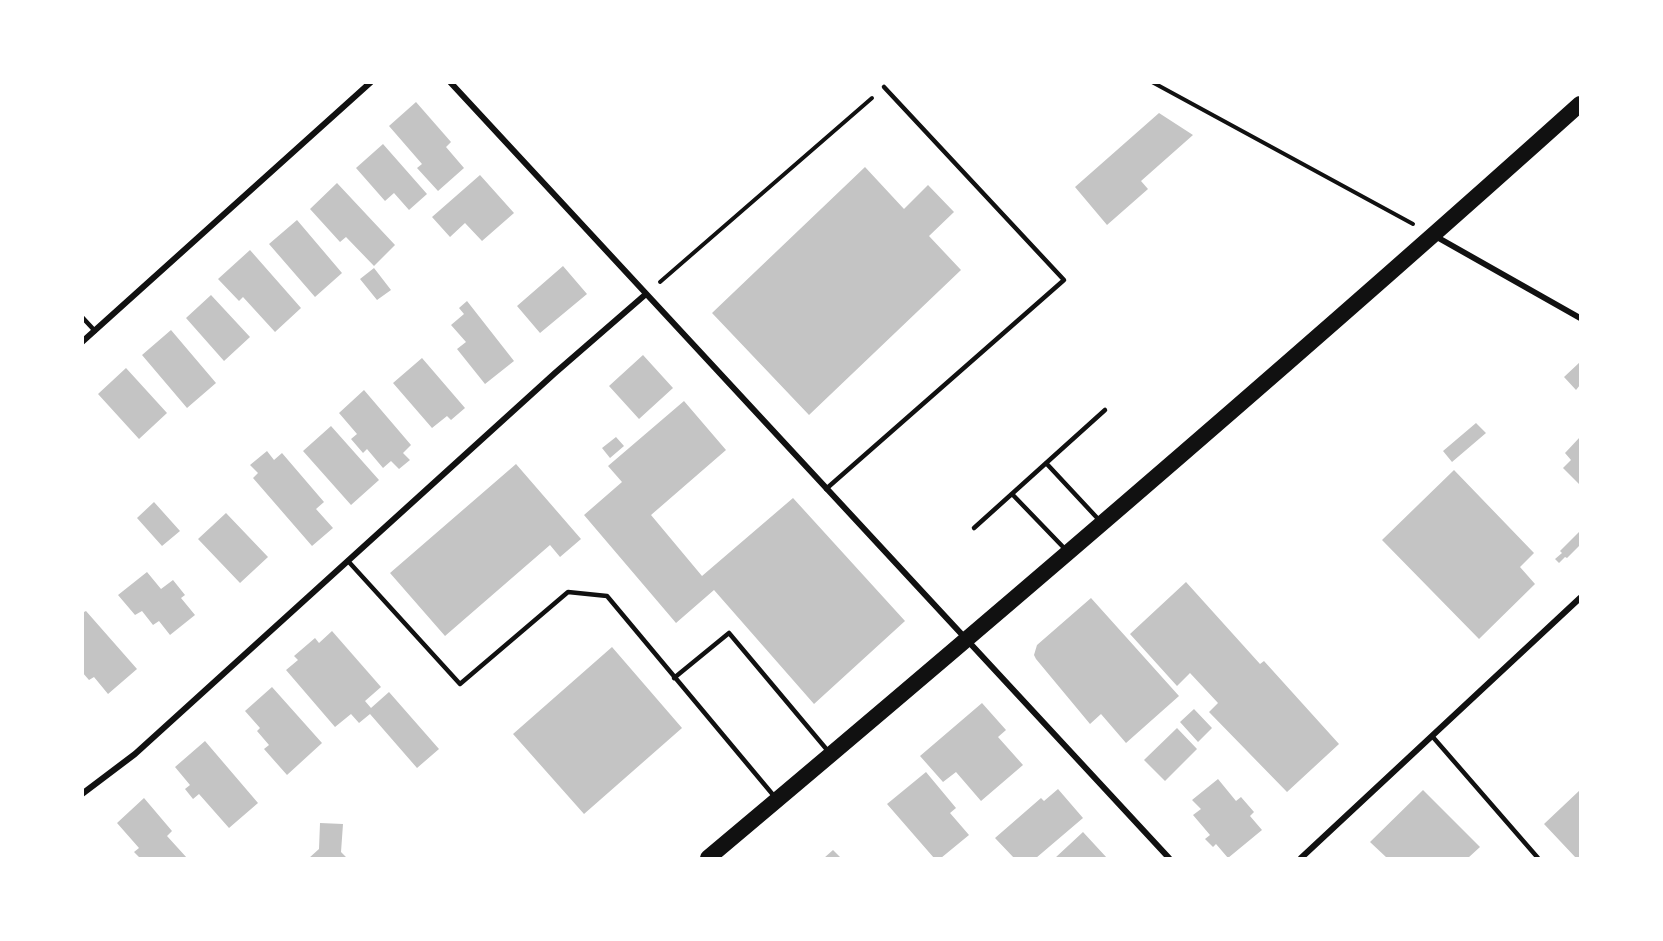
<!DOCTYPE html>
<html>
<head>
<meta charset="utf-8">
<style>
	body { margin:0 }
	#map { position:relative; width:1663px; height:941px; overflow:hidden; background:#fff; font-family:Raleway,sans-serif }
	canvas { display:block }
	.frame { position:absolute; inset:0; border:84px solid #fff; pointer-events:none }
</style>
</head>
<body>
<div id="map">
<canvas width="1663" height="941"></canvas>
<div class="frame"></div>
</div>
<script>
const context = document.querySelector('canvas').getContext('2d');
context.lineJoin = 'round';
function fill(path, color) { context.fillStyle = color; context.fill(path, 'evenodd'); }
function trace(path, color, width, dash) { context.strokeStyle = color; context.lineWidth = width; context.lineCap = dash ? 'butt' : 'round'; context.setLineDash(dash || []); context.stroke(path); }
const building = new Path2D(`
	M416,102L451,142L446,147L464,168L438,191L417,168L422,164L389,126Z
	M1159,113L1193,135L1141,181L1148,189L1107,225L1075,187Z
	M383,144L427,194L409,210L394,193L385,201L356,168Z
	M865,167L904,209L928,185L954,212L929,236L961,270L809,415L712,313Z
	M480,175L514,213L482,241L465,223L450,237L432,217Z
	M337,183L395,245L374,266L346,237L340,242L310,209Z
	M297,220L342,273L315,297L269,244Z
	M250,250L301,308L275,332L243,297L239,301L218,279Z
	M563,266L587,294L540,333L517,306Z
	M374,268L391,290L377,300L360,279Z
	M211,295L250,337L224,361L186,318Z
	M467,301L514,361L485,384L457,349L466,342L451,325L464,314L459,308Z
	M171,330L216,383L187,408L142,355Z
	M643,355L673,388L639,419L609,386Z
	M422,358L465,408L451,420L447,416L432,428L393,383Z
	M1580,362V385L1576,390L1564,377Z
	M126,368L167,413L139,439L98,394Z
	M364,390L411,445L403,453L410,460L399,469L391,461L383,468L367,449L363,453L351,439L357,434L339,413Z
	M684,401L726,450L651,515L702,576L793,498L905,621L814,704L714,590L676,623L584,515L622,482L608,466Z
	M1476,423L1486,433L1452,462L1443,451Z
	M331,426L379,480L351,505L303,451Z
	M616,437L624,446L610,458L602,448Z
	M1580,437V485L1563,468L1571,460L1565,453Z
	M267,451L274,460L282,453L324,502L316,509L333,528L312,546L253,478L258,473L250,465Z
	M516,464L581,539L560,557L550,545L445,636L390,573Z
	M1454,470L1534,553L1520,567L1535,584L1479,639L1382,540Z
	M154,502L180,531L162,546L137,518Z
	M226,513L268,557L240,583L198,539Z
	M1579,532L1580,545L1567,558L1565,557L1559,563L1555,559L1562,553L1560,551Z
	M147,572L161,589L173,580L185,595L181,598L195,615L170,635L159,621L153,625L142,611L135,615L118,595Z
	M1186,582L1260,664L1264,661L1339,744L1287,792L1209,712L1218,703L1190,673L1177,686L1130,634Z
	M1091,598L1179,696L1126,743L1101,714L1090,724L1036,659L1034,655L1037,645Z
	M86,611L137,669L108,694L94,677L89,680L82,672V613Z
	M332,631L381,687L365,701L371,708L389,692L439,749L417,768L370,714L359,723L351,714L335,727L286,670L298,660L294,656L315,638L319,643Z
	M612,647L682,728L584,814L513,734Z
	M272,687L322,743L287,775L264,749L269,745L257,731L260,728L245,711Z
	M982,703L1006,730L998,737L1023,765L981,801L956,772L943,782L920,756Z
	M1194,709L1212,728L1198,742L1180,722Z
	M1177,728L1197,749L1165,781L1144,760Z
	M205,741L258,803L229,828L199,794L193,799L185,789L190,785L175,767Z
	M926,772L956,808L950,813L969,835L941,858H934L887,804Z
	M1218,779L1236,801L1241,797L1254,812L1250,816L1262,830L1228,858L1216,844L1213,847L1205,839L1210,835L1193,815L1201,809L1192,800Z
	M1058,789L1083,818L1036,858H1014L995,838L1041,798L1044,801Z
	M1423,790L1480,847L1468,858H1387L1370,842Z
	M1580,790V858H1576L1544,824Z
	M144,798L172,831L167,836L187,858H140L134,852L139,848L117,823Z
	M320,823L343,824L341,852L347,858H309L319,849Z
	M1083,832L1107,858H1055Z
	M833,850L841,858H824Z`);
const path = new Path2D(`
	M1152,82L1413,224
	M660,282L872,98`);
const service = new Path2D(`
	M82,317L95,331
	M1046,463L1100,521
	M826,489L1064,280L884,87
	M1012,494L1066,550
	M974,528L1105,410
	M348,561L460,684L568,592L607,596L774,796
	M674,678L729,633L828,751
	M1432,736L1538,858`);
const minor = new Path2D(`
	M450,82L1169,858
	M1435,236L1580,318
	M82,342L371,82
	M82,794L135,754L555,373L646,294
	M1301,858L1580,598`);
const trunk = new Path2D(`
	M708,858C1002,611 1294,361 1580,104`);
fill(building, '#c4c4c4');
trace(path, '#111', 4);
trace(service, '#111', 4.5);
trace(minor, '#111', 6);
trace(trunk, '#111', 16);
</script>
</body>
</html>
